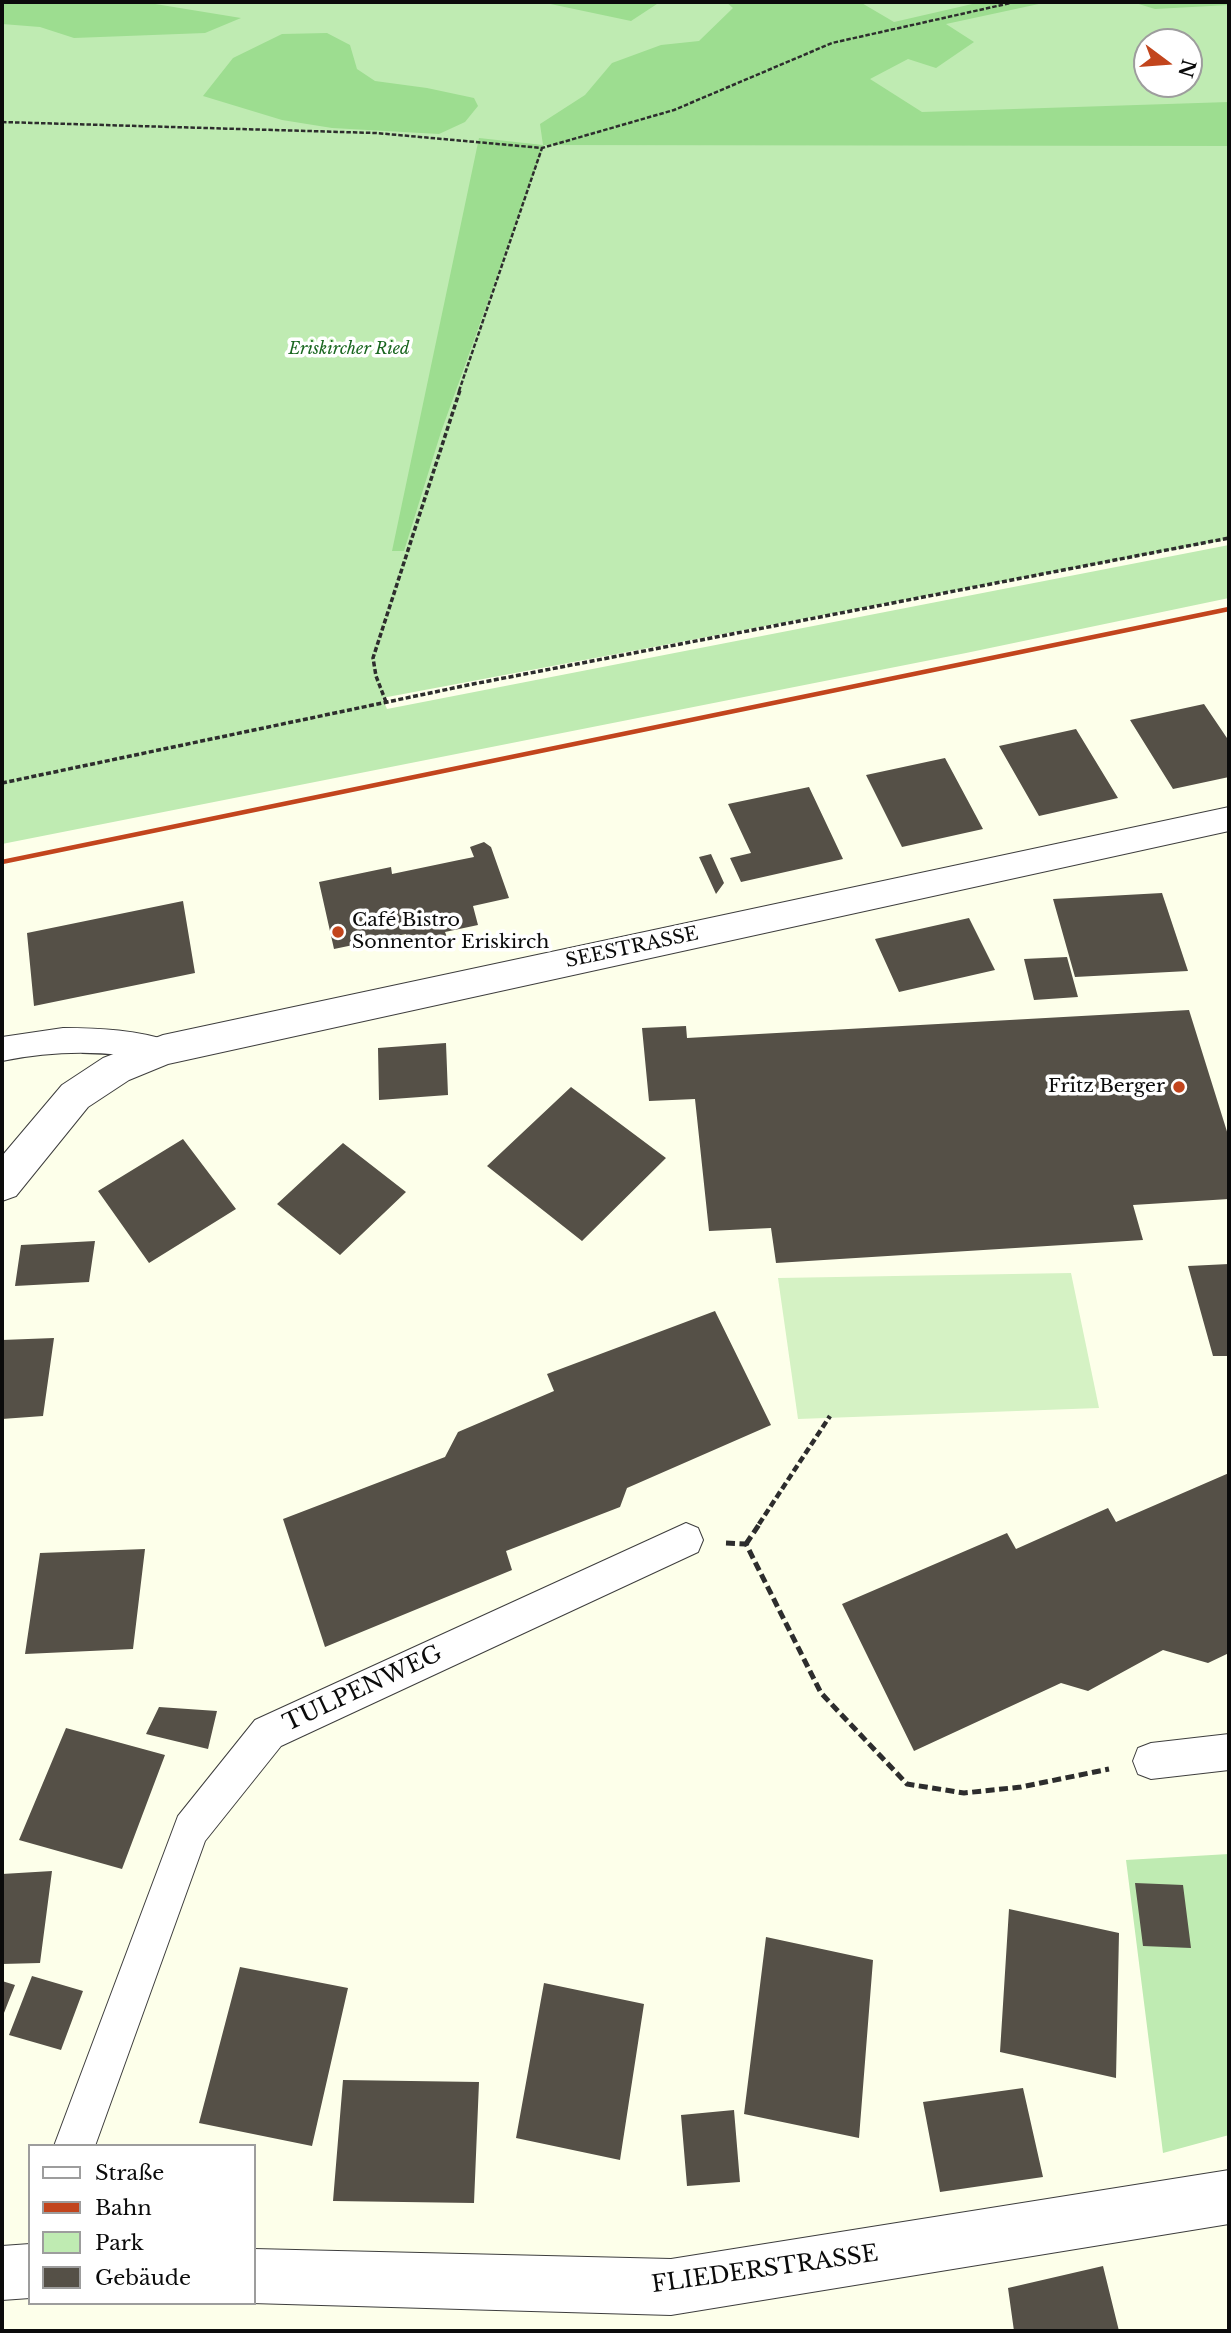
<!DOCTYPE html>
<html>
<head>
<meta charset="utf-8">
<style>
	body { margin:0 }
	#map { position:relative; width:1231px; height:2333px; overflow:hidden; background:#fdffea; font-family:"Libre Baskerville",serif }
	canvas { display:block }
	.frame { position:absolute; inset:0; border:4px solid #0b0b0b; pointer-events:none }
	.legend { position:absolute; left:28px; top:2144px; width:228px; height:161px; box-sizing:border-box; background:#fff; border:2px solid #9d9d9d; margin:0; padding:9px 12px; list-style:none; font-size:21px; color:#0b0b0b }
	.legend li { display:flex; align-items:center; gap:14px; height:35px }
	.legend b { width:35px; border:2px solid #9d9d9d }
	.north { position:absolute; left:1133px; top:28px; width:70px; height:70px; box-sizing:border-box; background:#fff; border:2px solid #9d9d9d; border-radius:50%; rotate:106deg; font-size:19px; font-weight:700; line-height:28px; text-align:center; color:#0b0b0b }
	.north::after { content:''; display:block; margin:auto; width:24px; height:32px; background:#c2451d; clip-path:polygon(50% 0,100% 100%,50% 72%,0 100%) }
</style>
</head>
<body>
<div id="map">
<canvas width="1231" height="2333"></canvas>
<div class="frame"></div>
<ul class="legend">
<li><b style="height:9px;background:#fff"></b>Straße</li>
<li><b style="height:9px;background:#c2451d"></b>Bahn</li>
<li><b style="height:19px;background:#bfebb2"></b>Park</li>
<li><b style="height:19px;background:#555047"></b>Gebäude</li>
</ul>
<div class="north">N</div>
</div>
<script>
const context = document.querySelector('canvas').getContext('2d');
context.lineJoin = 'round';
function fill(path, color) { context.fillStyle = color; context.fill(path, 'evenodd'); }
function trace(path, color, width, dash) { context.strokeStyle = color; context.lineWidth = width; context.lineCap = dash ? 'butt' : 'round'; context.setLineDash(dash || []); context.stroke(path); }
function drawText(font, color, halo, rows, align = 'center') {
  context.font = font + ' "Libre Baskerville",serif'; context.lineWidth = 7; context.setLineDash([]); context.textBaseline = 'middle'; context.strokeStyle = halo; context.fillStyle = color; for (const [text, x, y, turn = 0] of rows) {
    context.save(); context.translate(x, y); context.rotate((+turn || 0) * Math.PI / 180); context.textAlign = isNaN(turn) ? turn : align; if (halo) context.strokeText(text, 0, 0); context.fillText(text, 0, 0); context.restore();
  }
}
const green = new Path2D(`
	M2,2H1229V539L382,698L387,709L1229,545V598L966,653L2,844ZM1147,42H1189V84H1147Z
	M1229,1854V2135L1163,2153L1126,1860Z`);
const forest = new Path2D(`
	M4,2H143L241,18L205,33L74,38L40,27L2,24V3Z
	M541,2H660L631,21Z
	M726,2H860L894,22L981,2H1048L946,24L974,42L936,68L908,59L870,79L922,112L1229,102V146L544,145L441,432L404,551H392L479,138L543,145L540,124L585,95L612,63L661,45L699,41L733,8Z
	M1132,2H1229V5L1155,9Z
	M327,33L350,45L357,69L375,81L427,88L474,98L478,106L465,122L439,134L332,128L282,120L203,96L233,58L282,34Z`);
const pitch = new Path2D(`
	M1071,1273L1099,1408L798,1419L778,1278Z`);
const building = new Path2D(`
	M1204,704L1229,741V777L1173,789L1130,720Z
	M1076,729L1118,798L1039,816L999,746Z
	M945,758L983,829L902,847L866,775Z
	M809,787L843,859L741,882L730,858L751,853L728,804Z
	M484,842L491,847L509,898L473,906L478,925L445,932L448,940L409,948L406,934L334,949L319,882L391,867L392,874L459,860L474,857L470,847Z
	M711,854L724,883L716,894L699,857Z
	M1162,893L1188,971L1075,977L1053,899Z
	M183,901L195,973L34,1006L27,933Z
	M969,918L995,970L899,992L875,939Z
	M1067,957L1078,997L1034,1000L1024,959Z
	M1189,1010L1229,1138V1199L1133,1205L1143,1240L776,1263L771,1228L709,1231L695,1099L649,1101L642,1028L686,1026L687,1038Z
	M446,1043L448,1095L379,1100L378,1048Z
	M571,1087L666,1158L582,1241L487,1166Z
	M183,1139L236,1209L149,1263L98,1191Z
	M343,1143L406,1192L340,1255L277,1204Z
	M95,1241L89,1282L15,1286L21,1245Z
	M1229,1264V1356H1213L1188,1266Z
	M715,1311L771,1425L627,1488L620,1507L506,1551L512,1570L325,1647L283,1519L445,1457L458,1432L554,1391L547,1374Z
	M54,1338L43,1416L2,1419V1340Z
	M1229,1473V1653L1208,1663L1163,1650L1088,1691L1061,1683L914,1751L842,1604L1007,1533L1016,1549L1108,1508L1116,1522Z
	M145,1549L133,1649L25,1654L40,1553Z
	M159,1707L217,1711L208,1749L146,1734Z
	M66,1728L165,1755L122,1869L19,1840Z
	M52,1871L40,1963L2,1964V1874Z
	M1135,1883L1183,1885L1191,1948L1143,1946Z
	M1009,1909L1119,1933L1116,2078L1000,2052Z
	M766,1937L873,1960L859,2138L744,2114Z
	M240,1967L348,1988L312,2146L199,2123Z
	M32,1976L83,1991L61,2050L9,2035Z
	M2,1981L15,1985L2,2018Z
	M544,1983L644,2004L620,2160L516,2138Z
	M343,2080L479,2082L474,2203L333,2201Z
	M1023,2088L1043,2177L940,2192L923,2102Z
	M734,2110L740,2182L687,2186L681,2115Z
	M1103,2266L1119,2331H1014L1008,2288Z`);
const pathFar3 = new Path2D(`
	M2,122L376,133L542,148L674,110L832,43L1015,2
	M459,391L542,148`);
const pathFar2 = new Path2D(`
	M386,702L376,676L373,658L460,390
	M2,783L468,685L1229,538`);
const pathFar1 = new Path2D(`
	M759,1524L830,1416`);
const path = new Path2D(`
	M726,1543L746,1544L821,1693L907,1784L964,1793L1021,1787L1109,1769
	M746,1544L760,1523`);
const lane = new Path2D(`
	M63,1028C100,1028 138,1030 173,1042L177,1050L173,1058L163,1062C107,1050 58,1050 2,1061V1037Z
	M686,1523L698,1528L703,1540L698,1552L281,1746L205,1841L95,2146H54L178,1816L255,1720Z
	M1229,1734V1770L1151,1779L1138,1774L1133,1761L1138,1748L1151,1743Z`);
const street = new Path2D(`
	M1229,807V831L168,1064L129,1080L88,1107L16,1196L2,1201V1156L62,1085L103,1058L163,1035Z
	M1229,2170V2224L671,2315L251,2303H254V2249L671,2259Z
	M30,2244V2298L2,2300V2246Z`);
const rail = new Path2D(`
	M2,862L1229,609`);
const markers = [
	[338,932,7,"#c2451d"],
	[1179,1087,7,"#c2451d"]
];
const farParknames = [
	["Eriskircher Ried",349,349]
];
const poiNames = [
	["Café Bistro",352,921],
	["Sonnentor Eriskirch",352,943],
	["Fritz Berger",1165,1087,"right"]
];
const streetNames = [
	["SEESTRASSE",632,948,-12]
];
const nearStreetnames = [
	["TULPENWEG",363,1689,-25],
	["FLIEDERSTRASSE",765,2270,-8]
];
fill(green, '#bfebb2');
fill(forest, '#9ddd90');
fill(pitch, '#d5f2c4');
fill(building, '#555047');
trace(lane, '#3e3e3e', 2);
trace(street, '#3e3e3e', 2);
trace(pathFar3, '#2d2d2d', 2.5, [4.5, 2]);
trace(pathFar2, '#2d2d2d', 3.5, [5, 2.5]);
trace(pathFar1, '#2d2d2d', 4.5, [7, 3.5]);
trace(path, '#2d2d2d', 5, [9, 4.5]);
fill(lane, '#fff');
fill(street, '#fff');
trace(rail, '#c2451d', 4.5);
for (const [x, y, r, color] of markers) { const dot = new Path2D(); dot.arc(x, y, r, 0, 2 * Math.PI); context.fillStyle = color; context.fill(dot); trace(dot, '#fff', 2.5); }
drawText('italic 16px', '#19661f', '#fff', farParknames);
drawText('19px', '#0b0b0b', '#fff', poiNames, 'left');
drawText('19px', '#0b0b0b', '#fff', streetNames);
drawText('23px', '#0b0b0b', '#fff', nearStreetnames);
</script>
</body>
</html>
